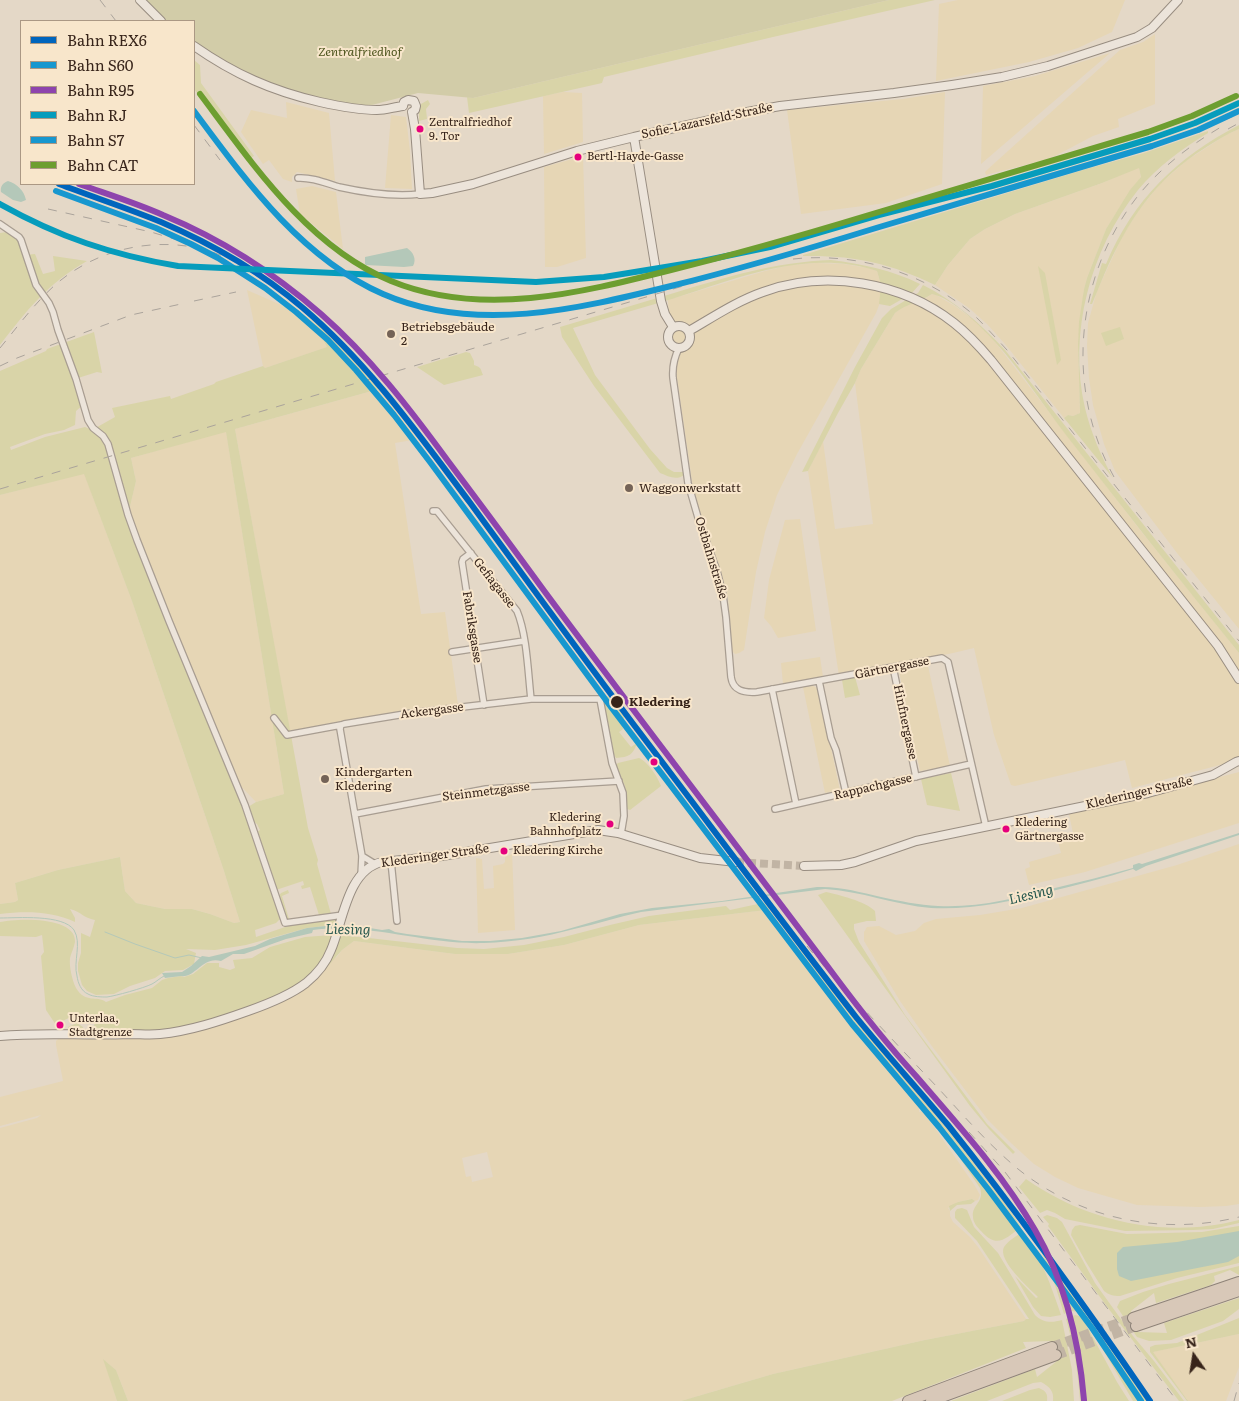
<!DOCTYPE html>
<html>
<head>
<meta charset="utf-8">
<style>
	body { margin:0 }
	#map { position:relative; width:1239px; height:1401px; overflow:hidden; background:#e4d8c7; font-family:Literata,serif }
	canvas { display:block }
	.legend { position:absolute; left:20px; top:20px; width:175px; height:165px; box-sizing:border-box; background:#f8e6cb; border:1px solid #ab9884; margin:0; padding:6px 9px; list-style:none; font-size:15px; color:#37241a }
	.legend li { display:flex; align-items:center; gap:10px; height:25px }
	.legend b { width:25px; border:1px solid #ab9884 }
	.north { position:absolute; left:1169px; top:1331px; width:50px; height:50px; -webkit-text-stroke:4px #f8e6cb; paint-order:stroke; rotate:347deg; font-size:14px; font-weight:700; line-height:20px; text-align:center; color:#37241a }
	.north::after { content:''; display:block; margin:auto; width:18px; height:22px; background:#37241a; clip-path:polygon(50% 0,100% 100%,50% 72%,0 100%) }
</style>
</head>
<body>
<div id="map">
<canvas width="1239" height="1401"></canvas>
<ul class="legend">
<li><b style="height:6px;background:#0065bd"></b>Bahn REX6</li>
<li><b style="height:6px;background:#1797cf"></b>Bahn S60</li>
<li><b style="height:6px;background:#8e44ad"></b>Bahn R95</li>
<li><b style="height:6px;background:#069cbc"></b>Bahn RJ</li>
<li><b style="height:6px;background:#1797cf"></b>Bahn S7</li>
<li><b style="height:6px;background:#6d9e30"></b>Bahn CAT</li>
</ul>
<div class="north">N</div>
</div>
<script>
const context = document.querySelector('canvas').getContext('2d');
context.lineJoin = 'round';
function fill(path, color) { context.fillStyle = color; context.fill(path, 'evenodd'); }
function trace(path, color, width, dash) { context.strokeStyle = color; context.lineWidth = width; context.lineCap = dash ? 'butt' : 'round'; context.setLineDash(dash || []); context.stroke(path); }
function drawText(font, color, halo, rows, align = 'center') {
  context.font = font + ' Literata,serif'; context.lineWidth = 4; context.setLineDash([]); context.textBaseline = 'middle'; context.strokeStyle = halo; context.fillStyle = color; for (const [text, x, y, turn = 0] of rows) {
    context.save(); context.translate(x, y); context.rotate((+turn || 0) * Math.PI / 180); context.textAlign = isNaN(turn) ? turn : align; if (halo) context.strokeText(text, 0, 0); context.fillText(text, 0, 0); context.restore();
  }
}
const farmland = new Path2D(`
	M958,0H1125L1112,32L1078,48L1029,62L936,81L939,4Z
	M1155,34V104L1118,119L1119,127L1093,136L1057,155L1044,160L986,175L985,172L988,169L1120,50L1143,42Z
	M1110,53L981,164L983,86L1035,76Z
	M563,92L582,93L583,142L544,154L543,96Z
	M945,92L942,184L886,203L801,214L787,110L903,99Z
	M286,102L329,113L335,181L297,172L292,177V182L283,179L269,160L263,164L241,132L251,110L287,118Z
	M391,115L406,117L410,151L412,189L385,188Z
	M1239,129V629L1177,553L1115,471L1104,444L1093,405L1089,378L1087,346L1088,323L1097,291L1123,235L1139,210L1160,184L1186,161L1226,135Z
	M583,156L586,258L557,267H545L544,167Z
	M1139,167L1141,177L1116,213L1106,229L1087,278L1084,289L1078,344L1080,413L1073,416L1068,415L1064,418L1005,344L987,324L969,308L935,285L948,265L970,239L985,229L1015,214L1102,183Z
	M312,186L336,192L343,249L300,214L296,189Z
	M816,263L844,264L868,268L877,271L881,285V300L876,313L797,454L777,495L765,532L756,572L744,650L739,653L735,654L732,651L728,597L720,570L703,523L693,488L669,322L668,300L765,271L791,265Z
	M247,290L313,319L328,347L265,368L263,366Z
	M932,294L936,295L955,306L975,321L995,342L1140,530L1239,653V760L1132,788L1125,760L1015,786L1011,785L994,735L974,648L953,653L839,676L808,471L823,441L835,529L873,524L855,383L861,369L895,313L903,307L924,299Z
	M379,389L418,439L395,443L421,614L445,612L458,705L290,733L235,429Z
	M226,431L284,794L256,802L234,779L128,515L136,481L131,458Z
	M84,473L132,601L223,868L240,922L234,923L210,914L192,909H165L136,903L125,891L120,857L58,870L15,883L18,900L15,902L0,904V495Z
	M800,519L816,631L778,638L771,626L764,618L769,580L785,520Z
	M820,657L823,677L783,684L781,663Z
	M928,666L950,766L920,771L899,672Z
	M813,686L818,688L840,790L825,793L803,687Z
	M1239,772V823L1085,872L1029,885L1025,869L1030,867L1029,862L1061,853L1058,841L1074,838L1069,814L1167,791Z
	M1239,844V1204L1226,1206L1200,1207L1137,1205L1078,1188L1055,1177L1034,1164L1011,1143L988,1120L931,1045L900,1001L864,941V932L867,927L879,926L896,935L915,931L924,923L936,919L980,915L1022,908L1177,865Z
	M512,851L515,930L478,933L476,858L482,859L484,889L494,888L493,866L503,864L505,862V857L512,854Z
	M771,908L843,1012L921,1108H919V1112L923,1111L975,1186L980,1195L978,1200L975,1201L972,1199L958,1202L948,1208L950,1211V1216L953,1222L970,1237L978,1247L1026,1319L1024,1321L925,1340L773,1374L681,1401H128L116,1370L104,1360L117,1401H0V1128L37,1118L41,1115L0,1126V1097L63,1081L56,1045V1041L58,1039H133L154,1038L337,957L342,950L354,941L455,954H508L564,945L639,925L766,910ZM487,1152L493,1177L472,1182L471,1176L466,1177L462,1158Z
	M1239,1334V1367L1226,1401H1188L1152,1352Z`);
const green = new Path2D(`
	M889,0H935L773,37L604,77L602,83L469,113L467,97L473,98Z
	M194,60L200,65L201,83L254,156L247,161L194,89Z
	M428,100L430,104L426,109L427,119L419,121V114L421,104Z
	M1239,125V129C1227,134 1216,141 1205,148C1154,180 1128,221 1104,275C1100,285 1096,294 1092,304H1090L1102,263L1106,264C1133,200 1177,157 1239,125Z
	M1208,131V133C1183,148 1157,167 1138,190C1090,250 1068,333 1085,408C1091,433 1101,456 1113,478L1064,418L1068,415L1073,416L1080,413L1078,344L1079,322L1084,289L1087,278L1106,229L1130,190L1141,177L1139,168L1102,183L1015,214L985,229L970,239L948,265L935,285C890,263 853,255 803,256V255L1083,170L1144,153Z
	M7,232L19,239L25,255L35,254L43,274L55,271L53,256L87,261C48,283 27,310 0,345V233Z
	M831,260C862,264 892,270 920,284L911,294L890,306L879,304L881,285L877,271C809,248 737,278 672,299C639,309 606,318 573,328L595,375L650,449L667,468L674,472H683L684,475C676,481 668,476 660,473L594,386L562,337L560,327C598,316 636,304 674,293C726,277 776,262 831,260Z
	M1038,266L1045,273L1061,360L1057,365Z
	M923,285C955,301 981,324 1005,350L1239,645V653C1180,581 1123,508 1066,435C1042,404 1021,370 995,342C979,325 954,299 932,294C920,302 906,304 895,313L861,369L855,383L838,413L808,471L802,472L855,367L882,318L891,309L918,293Z
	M313,319L353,358L379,389L235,429L299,779L308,828L318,860L317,864L331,914L320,916L319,915L310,887L302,889L301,886L304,885L303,881L276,890L257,832L260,830L257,824L253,821L248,807L256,802L284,794L226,432L131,458L136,481L128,515L234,779L281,918L276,923L255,930L256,937L291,925L337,918L335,925L307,928L246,945L215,950L186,949L196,953L194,964L183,970L165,971L155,978L130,986L114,994L96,995L87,991L82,985L78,971V963L81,953V933L90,937L95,920C83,918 82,912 70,909L75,918V922C52,911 25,911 0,914V904L15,902L18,900L15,883L58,870L120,857L125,891L136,903L165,909H192L210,914L234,923L240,922L223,868L132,601L84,474L0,495V371L46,351L47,349L94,332L102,373L97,372L78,378L83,405L76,411L75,425L64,430L45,434L10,447L11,450L45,437L85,427L92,430L115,417L112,408L170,396L171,399L214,384L216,382L263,366L265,368L327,347Z
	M1120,327L1124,339L1106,346L1101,333Z
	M466,352L470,353L474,361V365C482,368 480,368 483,375L444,385L417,367Z
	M855,677L860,695L845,698L842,680Z
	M609,696L625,717L621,721L623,729L619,732L631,747L637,743C633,755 629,757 616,758L614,755L603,697Z
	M639,758C648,762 658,777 661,786L630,810L627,809L625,786L616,765L618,763Z
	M951,773L960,811L927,805L921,779Z
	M288,890L289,893L282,896L289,919H288L284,915L278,897L281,893Z
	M826,892C839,895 865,901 875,911L876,921H867L854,924V929L859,942L905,1015L947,1071L987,1124L1015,1152L1013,1154L989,1129L970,1106L818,895Z
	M767,902L771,908C812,962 853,1017 897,1069C940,1121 986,1170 1021,1227C1005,1239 997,1249 981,1231C977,1227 973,1222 973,1217C971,1205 985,1202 980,1188L928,1111L902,1081L825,986L771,908L766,910L639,925L564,945L508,954H455L354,941L342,950L315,981L290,998L230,1022L183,1034L154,1038L133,1039L95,1038V1030L94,1025L96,1022L94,1020C89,1020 86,1019 81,1017C72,1015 64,1020 56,1025L46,1010L41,956L44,952L42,935L36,937L0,936V922C17,918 77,916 75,942C74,948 71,953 70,958C69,966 72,980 76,988C86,1004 96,995 106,1002L125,995L152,988L162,980L168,978L181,976L184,977L193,974L207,963H219V967L230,970L235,968L233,960L252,958L270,947L305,937L332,935L360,937L457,948L484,949L524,945L564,937L610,925L649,916L726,906L730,910Z
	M77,1023L83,1027V1032L68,1031V1027Z
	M1026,1179C1087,1222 1166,1239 1239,1220V1223L1213,1229L1193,1230L1125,1231L1065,1219L1055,1213L1047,1210L1040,1213L1019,1187Z
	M972,1199L975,1201L971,1204L957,1205L950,1211L949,1206L958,1202Z
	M962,1208L967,1210L974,1227L998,1253L1035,1315C1043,1323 1052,1323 1062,1320L1072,1370L1074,1401H1053C1054,1391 1050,1387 1041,1382L1033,1383L987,1401H951L1035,1369L1037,1377L1057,1361L1050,1341L1023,1342L1026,1348L892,1401H681L773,1374L925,1340L1024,1321L1026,1319H1029L977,1241L955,1218V1212L957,1209Z
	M1047,1215L1057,1218L1062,1222L1095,1283L1133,1336L1154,1361L1184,1401H1179L1108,1308L1048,1226L1049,1224L1043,1217Z
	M1080,1225L1127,1234L1202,1232L1239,1226V1263L1177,1278L1120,1296C1113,1296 1109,1295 1104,1291L1086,1262L1071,1235L1072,1230L1075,1226Z
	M1023,1232C1041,1256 1051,1286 1061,1315L1050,1317L1041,1316L1033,1307L1015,1276L1036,1298L1038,1297C1029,1288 997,1260 1004,1247C1009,1240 1016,1236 1023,1232Z
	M1040,1248L1109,1343L1147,1401H1133L1081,1312L1071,1311L1064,1314L1055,1285Z
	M1239,1266V1275L1230,1270L1214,1276L1215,1281L1211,1285L1156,1303L1154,1293L1131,1311L1138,1332L1167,1333L1164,1323L1239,1298V1309L1223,1321L1171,1340L1149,1341L1137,1337L1117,1307L1120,1301L1143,1292L1169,1284Z
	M1075,1315L1079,1316L1083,1319L1117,1382L1129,1401H1080C1078,1373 1074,1346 1066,1319Z
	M1239,1318V1334L1153,1352L1188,1401H1187L1150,1352V1347L1155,1345L1177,1343Z
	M103,1359L116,1370L128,1401H117Z
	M1039,1388C1046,1391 1048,1394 1047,1401H1002L1030,1390Z`);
const cemetery = new Path2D(`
	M143,0H889L473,98L418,93L368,106L334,102L299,94L269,83L239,70L194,43V21H166Z`);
const water = new Path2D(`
	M8,181C17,184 24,190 26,200L21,202L13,200L1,192C0,186 3,183 8,181Z
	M407,248C413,252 417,259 413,266L404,267L366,265L365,264V257Z
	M1239,833V835L1146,866L1136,871L1133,869C1105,878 1077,885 1048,892C1009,902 971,910 931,908C895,905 861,891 825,889L641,912C618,917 597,924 574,929C545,937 514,942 484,943C426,945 371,923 313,930L312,933L286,939L244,954H233L221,961C202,956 196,978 181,976L165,978L162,973L182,972L191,966L202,956L209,957L255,946L270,939L307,928L335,925L364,927L382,930L389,929L395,932L407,934L462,941H490L522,938L561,931L620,914L652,908L722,901L817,887C839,886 860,892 881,897C899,901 919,905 938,906C978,908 1017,898 1055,888C1081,882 1107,875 1133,868V865L1139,863L1142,864Z
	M1239,1231V1256L1228,1262L1131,1281L1119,1276L1117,1269V1253L1123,1247L1177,1242Z`);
const stream = new Path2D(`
	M0,918C17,918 63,914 74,930C82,943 73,962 77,976C78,983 81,991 88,994C93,997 102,997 107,997C115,996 144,988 152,984C156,982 160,978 164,976
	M105,932L135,944L175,958L189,955L202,958`);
const secondaryTunnel = new Path2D(`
	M736,862L804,866`);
const highwayTunnel = new Path2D(`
	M1052,1347L1133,1318
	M1056,1355L1136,1326`);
const street = new Path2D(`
	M298,178C312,177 326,183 339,187C366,193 393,197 420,194
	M0,224L19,237L21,240L36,285L49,303L53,312L58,330L76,379L88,420L93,428L103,436L108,444L128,515L137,540L169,621L245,805L285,923L343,915
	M679,348C674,358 672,366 673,378L688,483L699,521L717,571L723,595L726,617L731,677C733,691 744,693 757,692L942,658L948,662L986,827
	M433,511H437L517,611C527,635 528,673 531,699
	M471,553L463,559L462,562L484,705
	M452,652L524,641
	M893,667L916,777
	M819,681L831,738L836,750L846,793
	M772,689L796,804
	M274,718L287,735L341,725L344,724L411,713L531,699H600L612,763L623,793L624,816L621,834
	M341,725L340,729L362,856L361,875
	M775,809L971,764
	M355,814L486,789L619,781
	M362,856L375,864
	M391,861L397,921`);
const secondary = new Path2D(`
	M140,0L161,21
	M194,46C234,74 272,91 320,102C338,106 357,110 377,110C386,110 394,107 403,106
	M403,106L404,102L408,100L414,101L416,106L415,110L412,112
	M412,112L415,129L420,194L432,193L473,184L577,151L634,137L742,113L780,106L894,93L952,85L1002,77L1048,66L1137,37L1152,28L1178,0
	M634,137L661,301L665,314L673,327
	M668 337a11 11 0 1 1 22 0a11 11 0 1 1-22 0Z
	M689,331C713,317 737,301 763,292C826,269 902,282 954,323C968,334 980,347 991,360L1218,646L1239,679
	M804,866L841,865L855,862L916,841L1148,793L1213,775L1236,762L1239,761
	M0,1036C43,1032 86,1036 129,1034C140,1034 150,1035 160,1034C190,1031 220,1021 248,1011C268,1004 289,996 306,983C317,974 326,963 331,950C343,922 347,870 382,862L442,856L598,830L618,833L700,858L736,862`);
const highway = new Path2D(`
	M1133,1318L1239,1282
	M1136,1326L1239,1291
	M908,1401L1052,1347
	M931,1401L1056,1355`);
const rail = new Path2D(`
	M100,0L116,21
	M194,125L220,160
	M1228,129L1239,123
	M1082,150C1136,135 1189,118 1239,94
	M48,209L151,232L184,242
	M290,230C311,249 332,267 356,282C437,330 524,317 612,301
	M793,259C858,252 925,273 975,316C986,327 996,338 1007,350L1239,641
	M194,301L236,292
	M0,348C18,326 35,303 55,285C96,249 154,236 206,250C223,255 239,263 254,272
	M0,366L17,358L131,315L181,304
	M1114,477C1065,388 1075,277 1137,197C1160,168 1189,146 1221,127
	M0,489L1151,147L1178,139L1239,114
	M807,946L827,970C864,1009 901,1049 938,1088C964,1116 989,1145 1018,1169C1080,1219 1162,1236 1239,1217
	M969,1132L1005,1172L1177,1401
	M1234,1401L1239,1383`);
const rail1 = new Path2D(`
	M59,184C93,197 127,208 161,222C210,243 262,273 303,308C369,364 419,435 471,504C525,578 579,652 634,725C708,822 781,921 856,1017C886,1054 918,1089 948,1125C1019,1214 1086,1307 1150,1401`);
const rail2 = new Path2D(`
	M56,191L156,228L191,244L218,258L265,288L296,312L328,340L356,370L394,415L430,462L611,707L852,1024L939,1127L988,1189L1092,1328L1141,1401`);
const rail3 = new Path2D(`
	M79,184C107,194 136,203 163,215C221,239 274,273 321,314C370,357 410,409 448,461C481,505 513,548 545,592C640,720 738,847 834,975C860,1010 887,1044 916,1076C958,1125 1003,1174 1035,1230C1066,1283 1079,1340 1084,1400`);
const rail4 = new Path2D(`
	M0,204C59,237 112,255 178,266L536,282L604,277L702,261L770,247L879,215L992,186L1150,139L1195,123L1239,103`);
const rail5 = new Path2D(`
	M194,111C246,181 301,258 383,294C475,334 578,309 671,286C740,269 808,249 876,228C968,201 1060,173 1152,146L1198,130L1239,111`);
const rail6 = new Path2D(`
	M200,94C252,163 308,247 391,281C481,318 580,293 671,270C737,254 803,235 869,215C962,187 1055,159 1148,132L1192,116L1236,96`);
const markers = [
	[420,129,4.5,"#e5007d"],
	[578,157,4.5,"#e5007d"],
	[391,334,5,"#746357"],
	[629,488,5,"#746357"],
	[617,702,7,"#37241a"],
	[654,762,4.5,"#e5007d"],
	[325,779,5,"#746357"],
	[610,824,4.5,"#e5007d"],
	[1006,829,4.5,"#e5007d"],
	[504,851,4.5,"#e5007d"],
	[60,1025,4.5,"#e5007d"]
];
const busNames = [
	["Zentralfriedhof",429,123],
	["9. Tor",429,137],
	["Bertl-Hayde-Gasse",587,157],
	["Kledering",601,818,"right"],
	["Bahnhofplatz",601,832,"right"],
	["Kledering",1015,823],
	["Gärtnergasse",1015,837],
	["Kledering Kirche",513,851],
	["Unterlaa,",69,1019],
	["Stadtgrenze",69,1033]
];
const parkNames = [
	["Zentralfriedhof",360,52]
];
const streetNames = [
	["Sofie-Lazarsfeld-Straße",707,121,-12],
	["Ostbahnstraße",711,558,73],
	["Gefiagasse",494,583,52],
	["Fabriksgasse",472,627,81],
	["Gärtnergasse",892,668,-11],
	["Ackergasse",432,711,-7],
	["Hinfnergasse",905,722,78],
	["Rappachgasse",873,787,-13],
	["Steinmetzgasse",486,792,-7],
	["Klederinger Straße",1139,793,-13],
	["Klederinger Straße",435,856,-8]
];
const poiNames = [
	["Betriebsgebäude",401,327],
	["2",401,341],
	["Waggonwerkstatt",639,488],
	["Kindergarten",335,772],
	["Kledering",335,786]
];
const stopNames = [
	["Kledering",629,702]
];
const waterNames = [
	["Liesing",1031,895,-14],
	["Liesing",348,930,1]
];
fill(farmland, '#e6d6b5');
fill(green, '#d9d4a8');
fill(cemetery, '#d2cca8');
fill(water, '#b4c8b9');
trace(stream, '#b4c8b9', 1);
trace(secondaryTunnel, '#c1b4a4', 8, [8, 4]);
trace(highwayTunnel, '#c1b4a4', 10, [10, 5]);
trace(street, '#a89d91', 8);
trace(secondary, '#988d81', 10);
trace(highway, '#8e8378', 12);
trace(street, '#ece4da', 5.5);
trace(secondary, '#ece4da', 8);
trace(highway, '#d8c8b8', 10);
trace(rail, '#aaa39b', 1, [9, 9]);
trace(rail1, '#0065bd', 6);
trace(rail2, '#1797cf', 6);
trace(rail3, '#8e44ad', 6);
trace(rail4, '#069cbc', 6);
trace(rail5, '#1797cf', 6);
trace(rail6, '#6d9e30', 6);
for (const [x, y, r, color] of markers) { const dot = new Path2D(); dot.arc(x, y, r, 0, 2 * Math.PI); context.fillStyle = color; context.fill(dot); trace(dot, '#f8e6cb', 2); }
drawText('11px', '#37241a', '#f8e6cb', busNames, 'left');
drawText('italic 12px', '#4e551e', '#f8e6cb', parkNames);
drawText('12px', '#37241a', '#f8e6cb', streetNames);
drawText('12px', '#37241a', '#f8e6cb', poiNames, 'left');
drawText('bold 12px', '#37241a', '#f8e6cb', stopNames, 'left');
drawText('italic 14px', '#27584f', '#f8e6cb', waterNames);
</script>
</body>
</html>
